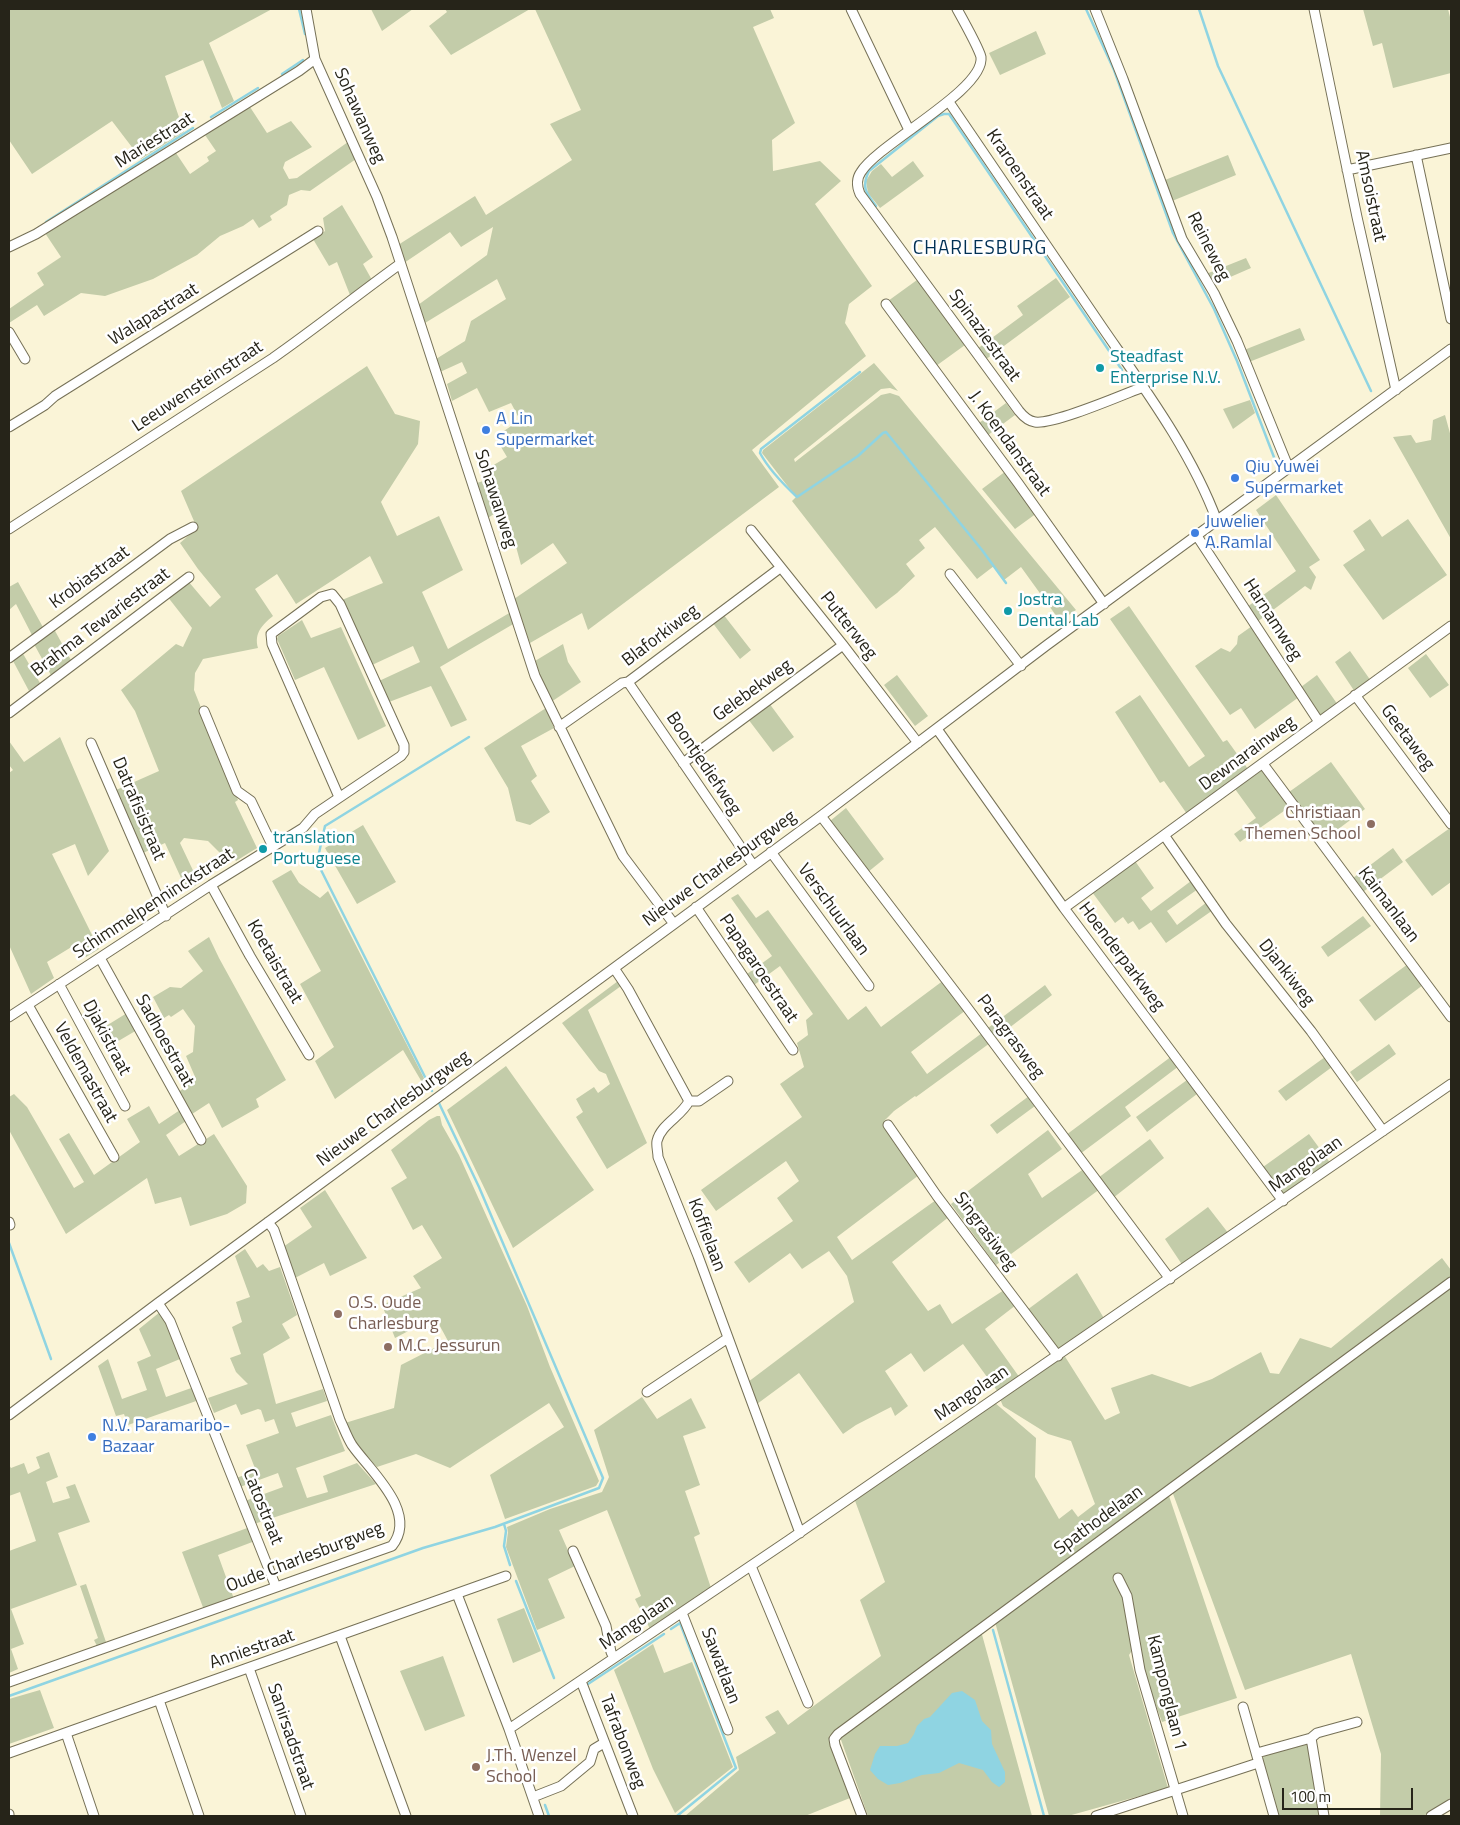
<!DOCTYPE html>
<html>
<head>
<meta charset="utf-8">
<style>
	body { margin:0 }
	#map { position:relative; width:1460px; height:1825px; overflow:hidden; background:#faf4d7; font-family:"Titillium Web",sans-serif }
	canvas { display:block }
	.frame { position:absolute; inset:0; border:10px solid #262419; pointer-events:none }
	.scale { position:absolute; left:1282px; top:1788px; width:131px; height:22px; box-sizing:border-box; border:2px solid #262419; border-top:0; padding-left:6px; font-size:15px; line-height:18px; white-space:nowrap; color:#262419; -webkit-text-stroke:4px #fff; paint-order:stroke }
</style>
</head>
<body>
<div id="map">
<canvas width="1460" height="1825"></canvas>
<div class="frame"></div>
<div class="scale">100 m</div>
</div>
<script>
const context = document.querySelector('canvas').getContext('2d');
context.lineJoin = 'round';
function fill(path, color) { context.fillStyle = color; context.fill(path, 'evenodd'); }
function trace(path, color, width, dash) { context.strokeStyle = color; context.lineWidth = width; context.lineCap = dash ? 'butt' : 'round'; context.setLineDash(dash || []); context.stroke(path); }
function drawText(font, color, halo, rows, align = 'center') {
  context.font = font + ' "Titillium Web",sans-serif'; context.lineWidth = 5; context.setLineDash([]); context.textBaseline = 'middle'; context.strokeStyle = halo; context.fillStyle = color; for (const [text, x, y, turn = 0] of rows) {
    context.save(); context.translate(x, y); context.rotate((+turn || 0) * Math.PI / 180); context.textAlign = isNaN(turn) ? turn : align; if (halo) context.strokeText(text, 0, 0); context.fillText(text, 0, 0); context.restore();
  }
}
const green = new Path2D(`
	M9,9H272L209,43L234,101L222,108L203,60L165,76L184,132L141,159L112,121L32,174L9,140Z
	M371,9H413L382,31Z
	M445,9H530L451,55L429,26L447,12Z
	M535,9H770L774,18L753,27L795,123L772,140L773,171L820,161L841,181L815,204L872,286L849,304L845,323L866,356L752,450L779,487L588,630L582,613L530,643L514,599L567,563L553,543L521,565L505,506L488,518L477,483L489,479L487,469L507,457L495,437L520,420L511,403L489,412L477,388L452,401L447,384L467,373L462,362L440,372L436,359L465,341L471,321L506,299L497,279L425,323L418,305L487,255L493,227L461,247L450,232L404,263L398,245L475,196L486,215L572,160L550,124L581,110Z
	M1363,9H1448L1451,21V73L1393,88L1382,43L1373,46Z
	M1036,31L1046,54L1000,75L989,53Z
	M250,107L267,133L291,121L312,147L285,162L283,168L289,179L297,178L348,142L356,159L310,191L301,190L289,195L287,205L270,216L272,220L259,228L253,219L243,226L220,236L197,255L153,279L105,296L81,293L44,316L37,305L9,323V309L44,285L37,273L61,257L45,233L176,153L190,174L209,161L207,157L216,151L205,135Z
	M1228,155L1236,175L1172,201L1165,180Z
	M913,161L924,176L880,208L868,193L866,181L872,171L881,164L892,177Z
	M342,205L373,257L363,264L372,280L350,295L337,262L329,266L313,239L325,231L323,218Z
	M1246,258L1251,268L1212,285L1206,274Z
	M1056,278L1070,297L985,360L977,349L1023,315L1017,306Z
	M917,280L965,345L936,366L888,301Z
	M1300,328L1305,340L1249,362L1244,350Z
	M874,363L898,391L890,388L881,389L794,459L795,462L881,395L890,393L899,396L1076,610L1060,621L1021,567L1004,580L994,566L977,579L935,527L919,540L925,548L906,564L915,576L897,593L876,609L792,501L796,497L762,453L763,450Z
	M367,366L395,414L420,421L418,444L381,502L397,536L439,516L463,570L422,592L448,649L511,612L515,623L440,667L467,720L451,727L431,686L389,702L379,681L420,662L413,646L372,665L342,600L383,583L370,556L296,604L277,574L255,589L273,616C262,625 254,633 258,648L203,659L195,673L194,690L238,800L235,802L257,848L236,861L233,856L227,860L208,841L184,838L180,843L199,883L187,891L165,843L143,853L116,790L159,771L135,711L121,690L176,644L183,647L192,628L167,596L188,581L210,607L221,597L198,569L180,543L197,528L181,491Z
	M1250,400L1255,413L1233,429L1223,409Z
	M1006,403L1015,415L988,435L979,423Z
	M1445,415L1451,437V539L1393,437L1411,435L1416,443L1431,440L1433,420Z
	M1006,471L1037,513L1015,529L982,489Z
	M1276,495L1320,560L1309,567L1316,577L1311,590L1305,586L1257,622L1247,607L1296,571L1256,510Z
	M1370,519L1382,537L1408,519L1447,575L1383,620L1343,565L1365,550L1353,531Z
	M18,582L44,629L33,637L16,604L9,610V587Z
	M1129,606L1223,742L1227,740L1248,769L1187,814L1164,781L1160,783L1115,712L1140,695L1189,767L1205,756L1110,619Z
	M723,614L751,650L740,659L712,622Z
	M302,620L311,638L341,627L386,726L358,740L324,667L295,680L277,639L278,636Z
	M1252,626L1299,697L1255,729L1241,708L1230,715L1195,666L1221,648L1230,652L1237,644L1238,636Z
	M54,629L72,662L52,677L34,644Z
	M563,644L568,662L581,682L551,702L540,679L535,661Z
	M1350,651L1371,681L1355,692L1335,662Z
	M22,652L40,683L29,691L12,659Z
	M1426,654L1449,685L1430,698L1408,668Z
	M897,675L928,716L915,726L884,685Z
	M1317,675L1338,705L1322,715L1318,714L1301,687Z
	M769,703L794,737L773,752L748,719Z
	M546,708L554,728L521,746L537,776L531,781L550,812L530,825L516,821L508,788L484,748Z
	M60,737L109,851L88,876L75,844L52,854L99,949L86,957L78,943L47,962L54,978L31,994L9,945V773L13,770L9,765V741L24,762Z
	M1331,762L1365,809L1325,839L1289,792Z
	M1261,771H1265L1291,806L1240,842L1234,834L1256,818L1235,789Z
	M846,808L884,859L868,872L830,821Z
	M363,825L396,882L357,904L325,848Z
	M1450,828L1451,830V882L1432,896L1405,860Z
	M1393,848L1403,862L1363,892L1353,878Z
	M1135,861L1154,888L1141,898L1151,911L1191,881L1198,889L1167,911L1177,925L1207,902L1213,910L1166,943L1151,922L1139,930L1133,921L1128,924L1123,917L1115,923L1092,892Z
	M291,870L299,883L320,898L328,891L426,1082L423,1084L403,1050L335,1099L315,1061L334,1047L300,984L321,971L272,881Z
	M738,894L756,918L768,910L848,1020L866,1006L881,1027L944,980L966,1010L911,1052L927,1074L982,1033L990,1043L916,1097L915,1096L894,1111L884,1121L919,1175L837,1237L852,1260L936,1200L950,1216L892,1262L928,1311L940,1304L952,1324L1004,1290L1016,1305L985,1329L1020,1378L998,1392L963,1344L924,1372L911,1353L885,1371L908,1406L895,1416L891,1407L856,1425L843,1434L799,1373L757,1404L748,1382L854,1302L847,1276L829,1251L802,1269L790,1253L749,1283L734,1262L793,1221L777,1198L799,1181L786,1161L716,1211L701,1190L802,1117L780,1084L804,1067L797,1043L808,1035L806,1020L813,1014L780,966L754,985L747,974L772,956L731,898Z
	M1363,916L1371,926L1328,957L1321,947Z
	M209,937L219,958L286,1080L256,1099L259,1107L222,1128L209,1103L189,1116L177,1093L196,1079L186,1056L193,1052L195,1026L183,1009L171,1017L169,1015L164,1018L153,997L170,987L181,988L203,971L188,951Z
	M1408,964L1423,985L1375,1021L1359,1000Z
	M618,981L621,986L588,1010L647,1143L607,1169L576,1117L583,1112L576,1099L594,1087L598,1093L610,1084L606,1074L599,1071L562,1023Z
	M1045,985L1052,995L996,1038L988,1028Z
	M127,1013L137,1030L115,1043L106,1026Z
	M1389,1044L1396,1054L1357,1082L1350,1072Z
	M1172,1056L1179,1066L1125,1107L1131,1116L1080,1154L1066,1135Z
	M1325,1057L1332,1067L1286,1101L1278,1091Z
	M506,1066L594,1190L513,1248L447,1110Z
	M1187,1080L1197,1094L1147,1132L1136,1117Z
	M14,1094L27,1107L74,1188L84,1182L59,1139L69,1133L94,1175L140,1142L127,1119L149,1106L159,1124L180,1110L186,1121L166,1135L179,1156L214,1134L247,1186L246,1203L227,1214L190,1226L181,1197L155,1204L147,1178L66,1234L9,1130V1097Z
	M1029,1096L1035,1106L997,1134L990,1125Z
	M437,1116H440L442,1125L459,1155L527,1306L550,1367L599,1481L596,1486L505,1519L490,1475L564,1427L549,1403L450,1468L416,1454L377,1467L352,1441L345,1423L394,1408L401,1365L448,1341L435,1317L395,1338L382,1305L421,1288L413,1276L442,1258L422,1225L413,1230L391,1188L407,1178L391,1150L429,1120Z
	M1048,1130L1062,1149L1028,1174L1042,1198L1085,1168L1100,1189L996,1265L951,1204Z
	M1309,1134L1331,1164L1284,1196L1263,1167Z
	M1150,1139L1164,1158L1113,1198L1098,1178Z
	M325,1190L367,1258L330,1276L324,1263L293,1279L283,1247L312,1227L300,1208Z
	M1208,1207L1229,1234L1183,1266L1165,1239Z
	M245,1249L257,1268L263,1264L269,1271L280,1267L297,1315L282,1324L290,1338L263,1354L276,1404L323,1389L327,1401L291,1413L296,1427L331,1415L345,1451L296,1468L307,1498L328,1492L323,1476L357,1463L376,1484L254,1524L245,1501L283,1487L278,1473L240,1487L236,1478L256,1471L246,1445L279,1433L274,1419L265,1422L261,1410L258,1409L241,1415L236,1404L214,1413L208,1398L248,1384L236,1372L230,1358L241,1354L232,1327L242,1322L236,1302L250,1297L235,1256Z
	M1442,1258L1451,1270V1279L829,1736L850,1798L805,1816H685L739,1770L736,1757L776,1733L765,1717L778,1710L788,1725L881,1656L860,1600L885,1582L854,1498L994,1402L1036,1438L1035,1477L1059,1519L1072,1509L1078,1517L1095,1504L1071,1441L1048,1434L1003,1406L1000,1399L1064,1355L1105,1420L1120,1413L1111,1388L1152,1374L1190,1387L1212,1379L1261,1352L1270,1373L1279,1374L1300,1338L1331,1348Z
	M1077,1273L1105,1320L1064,1348H1058L1054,1345L1027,1310Z
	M1451,1286V1798L1423,1816H1380L1381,1754L1351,1654L1245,1690L1172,1491Z
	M160,1312L167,1321L180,1359L156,1369L166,1397L194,1387L199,1400L128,1425L124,1414L116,1416L98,1366L108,1359L122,1399L147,1390L137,1362L151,1356L139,1329Z
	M642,1397L657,1419L691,1398L706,1428L683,1436L700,1485L685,1491L700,1534L694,1537L711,1588L650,1629L635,1599L641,1596L607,1510L559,1530L575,1566L548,1579L565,1618L537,1630L506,1547L508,1532L507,1527L550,1509L602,1492L609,1477L594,1430Z
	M49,1452L58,1477L46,1482L53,1503L70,1498L66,1487L75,1484L90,1522L58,1533L77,1585L11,1609L24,1644L11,1649L18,1669L9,1673V1551L36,1541L20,1492L9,1496V1465L11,1468L24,1463L28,1474L40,1468L36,1457Z
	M1168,1493L1237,1698L1162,1722L1143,1670L1129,1597L1118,1586L1124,1600L1133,1649L1129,1655L1168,1788L1068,1816H1049L995,1622Z
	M250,1527L255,1541L218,1555L234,1599L204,1610L182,1552Z
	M86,1584L106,1642L97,1646L94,1640L98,1638L80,1586Z
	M524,1608L541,1651L513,1663L497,1619Z
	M981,1631L1032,1816H868L840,1737Z
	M653,1644L664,1673L692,1662L733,1767L675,1813L653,1769L614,1670Z
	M443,1656L465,1716L425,1731L400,1671Z
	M40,1690L54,1728L9,1744V1699Z
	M1306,1744L1309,1746L1321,1816H1276L1261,1760L1267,1753Z`);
const water = new Path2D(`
	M962,1691L975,1700L982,1721L991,1730L992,1744L1005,1772V1782L999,1787L992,1782L983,1770L959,1763L939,1773L922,1775L900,1783L888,1785L878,1779L870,1770L875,1754L880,1746H897L908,1743L914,1734L917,1726L924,1719L930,1717L952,1693Z`);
const stream = new Path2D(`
	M299,9L305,34
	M1086,9L1114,70L1173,233L1214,309L1237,361L1277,465
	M1199,9L1218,66L1371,391
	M282,74L303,60
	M211,117L258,88
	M876,206C866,193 861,187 869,171L938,116L944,114H949L1122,370
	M46,222L193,128
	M860,372L761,449L760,453C769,470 783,484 797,497L858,456L883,433L886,432L982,550L1006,583
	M432,1091L317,862L325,826L469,737
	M9,1243L51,1359
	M504,1524L506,1531L504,1546L510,1565
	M516,1581L554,1678
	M671,1629L680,1623L736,1768L677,1816
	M993,1630L1044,1816
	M588,1684L664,1634
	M9,1696L423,1548L495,1527L599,1488L603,1478L479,1187L438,1101
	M545,1805L549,1816`);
const minor = new Path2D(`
	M306,9L315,59L377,197L392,237L535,676L623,856L674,924
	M851,9L909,130
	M957,9C962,18 979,49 981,57C985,90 879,143 861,172C856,179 857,187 860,194L1019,411C1023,416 1028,421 1035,422C1053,425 1122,395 1143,387
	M1095,9L1123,79L1182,239L1214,293L1237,341L1289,469
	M1314,9L1357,217L1396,390
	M949,102C1000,177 1051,252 1102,327C1144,388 1191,451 1217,521
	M1416,155L1451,319
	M1347,170L1451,148
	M9,247L36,234L299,71L315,59
	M886,304L1018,483L1104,604
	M9,332L25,359
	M9,427L45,405L55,396L318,231
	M9,529L273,358C316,328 357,295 400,264
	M751,530L843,645L918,743
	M1197,536L1319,722
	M950,574L1021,666
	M9,658L170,539L193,527
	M628,682L753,865
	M1355,695L1451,824
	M204,711L237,791L251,801L273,847
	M9,713L189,577
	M559,727L622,683L628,682L780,568
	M937,729L1064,908L1283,1201
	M91,743L166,916
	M683,763L843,645
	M1263,764L1451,1017
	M821,816L966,1006L1170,1279
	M1164,835L1226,924L1311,1031L1383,1131
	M771,852L869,986
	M211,885L250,956L309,1055
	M696,907L793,1050
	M1064,908L1451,626
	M100,958L201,1140
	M614,968L628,989L689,1101C682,1116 661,1124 657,1141C656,1145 658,1152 658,1157L698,1256L800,1533
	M59,984L125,1106
	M28,1005L114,1157
	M9,1017L211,885L303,828L315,814L401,756L404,752V745L340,604L332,594L321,597L271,634L272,644L339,797
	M689,1101H699L728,1081
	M888,1125L937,1196L1058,1356
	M9,1222L10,1225
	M158,1303L170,1321L276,1587
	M647,1392L728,1338
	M9,1415L158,1303L821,816L1047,645L1451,349
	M573,1551L606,1626L611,1652L614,1658
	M751,1566L808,1703
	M1118,1578L1127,1596L1140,1670L1183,1816
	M457,1594L509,1729L539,1816
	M682,1613L728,1730
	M340,1636L406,1816
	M249,1668L301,1816
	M581,1681L633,1816
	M9,1682L392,1546C419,1512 370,1471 352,1445C347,1437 344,1428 340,1420L274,1230L268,1222
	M159,1700L199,1816
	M1243,1707L1274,1816
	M509,1729L789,1540L1451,1084
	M66,1733L94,1816
	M1311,1738L1317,1733L1357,1722
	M9,1753L506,1576
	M1257,1753L1311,1738L1324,1816
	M533,1797L561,1786L590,1762L594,1749L604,1743
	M9,1814V1816
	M862,1816L835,1745L834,1739L838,1734L1451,1282
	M1096,1816L1258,1763
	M1431,1816L1451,1804`);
const markers = [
	[1100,368,5,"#0f9aa8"],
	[486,430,5,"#3f7fe0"],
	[1235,478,5,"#3f7fe0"],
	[1195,533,5,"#3f7fe0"],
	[1008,611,5,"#0f9aa8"],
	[1371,824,5,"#8d6e63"],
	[263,849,5,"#0f9aa8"],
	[338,1314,5,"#8d6e63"],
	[388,1347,5,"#8d6e63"],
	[92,1437,5,"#3f7fe0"],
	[476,1767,5,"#8d6e63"]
];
const streetNames = [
	["Sohawanweg",359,116,66],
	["Mariestraat",155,141,-32],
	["Kraroenstraat",1019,175,56],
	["Amsoistraat",1370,196,78],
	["Reineweg",1208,247,63],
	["Walapastraat",154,315,-32],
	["Spinaziestraat",984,336,54],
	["Leeuwensteinstraat",198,387,-33],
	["J. Koendanstraat",1009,444,54],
	["Sohawanweg",495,499,72],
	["Krobiastraat",90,578,-36],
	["Harnamweg",1272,620,57],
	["Brahma Tewariestraat",101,623,-37],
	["Putterweg",848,626,52],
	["Blaforkiweg",661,636,-37],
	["Gelebekweg",753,691,-36],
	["Geetaweg",1407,738,53],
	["Dewnarainweg",1248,754,-36],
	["Boontjediefweg",703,764,56],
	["Datrafisistraat",138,809,67],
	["Nieuwe Charlesburgweg",720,869,-36],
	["Schimmelpenninckstraat",154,904,-33],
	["Kaimanlaan",1388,905,53],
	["Verschuurlaan",833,910,54],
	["Hoenderparkweg",1121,957,53],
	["Koetaistraat",274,962,60],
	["Papagaroestraat",758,969,56],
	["Djankiweg",1286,973,52],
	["Paragrasweg",1010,1037,53],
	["Djakistraat",106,1038,62],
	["Sadhoestraat",164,1041,61],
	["Veldemastraat",85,1073,61],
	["Nieuwe Charlesburgweg",394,1109,-36],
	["Mangolaan",1306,1165,-35],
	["Singrasiweg",985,1232,53],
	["Koffielaan",706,1235,69],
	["Mangolaan",972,1394,-34],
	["Catostraat",262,1507,68],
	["Spathodelaan",1099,1521,-36],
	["Oude Charlesburgweg",305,1558,-21],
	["Mangolaan",637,1623,-34],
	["Anniestraat",252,1650,-19],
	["Sawatlaan",720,1666,69],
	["Kamponglaan 1",1166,1693,76],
	["Sanirsadstraat",290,1737,71],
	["Tafrabonweg",622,1742,69]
];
const cultureNames = [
	["Steadfast",1110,358],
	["Enterprise N.V.",1110,379],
	["Jostra",1018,601],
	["Dental Lab",1018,622],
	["translation",273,839],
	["Portuguese",273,860]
];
const shopNames = [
	["A Lin",496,420],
	["Supermarket",496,441],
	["Qiu Yuwei",1245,468],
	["Supermarket",1245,489],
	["Juwelier",1205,523],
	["A.Ramlal",1205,544],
	["N.V. Paramaribo-",102,1427],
	["Bazaar",102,1448]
];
const educationNames = [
	["Christiaan",1361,814,"right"],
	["Themen School",1361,835,"right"],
	["O.S. Oude",348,1304],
	["Charlesburg",348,1325],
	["M.C. Jessurun",398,1347],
	["J.Th. Wenzel",486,1757],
	["School",486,1778]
];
const neighbourhoodNames = [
	["CHARLESBURG",980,249]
];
fill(green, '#c3cca9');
fill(water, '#8fd4e2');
trace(stream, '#8fd4e2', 2.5);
trace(minor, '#767157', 11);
trace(minor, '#fff', 9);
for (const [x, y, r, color] of markers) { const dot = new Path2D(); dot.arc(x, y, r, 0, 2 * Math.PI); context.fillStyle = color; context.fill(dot); trace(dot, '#fff', 2); }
drawText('18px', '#262419', '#fff', streetNames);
drawText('18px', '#0d838f', '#fff', cultureNames, 'left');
drawText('18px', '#366cbe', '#fff', shopNames, 'left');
drawText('18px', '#785e54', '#fff', educationNames, 'left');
context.letterSpacing = '1px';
drawText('19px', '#003053', '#fff', neighbourhoodNames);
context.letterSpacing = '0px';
</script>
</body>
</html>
